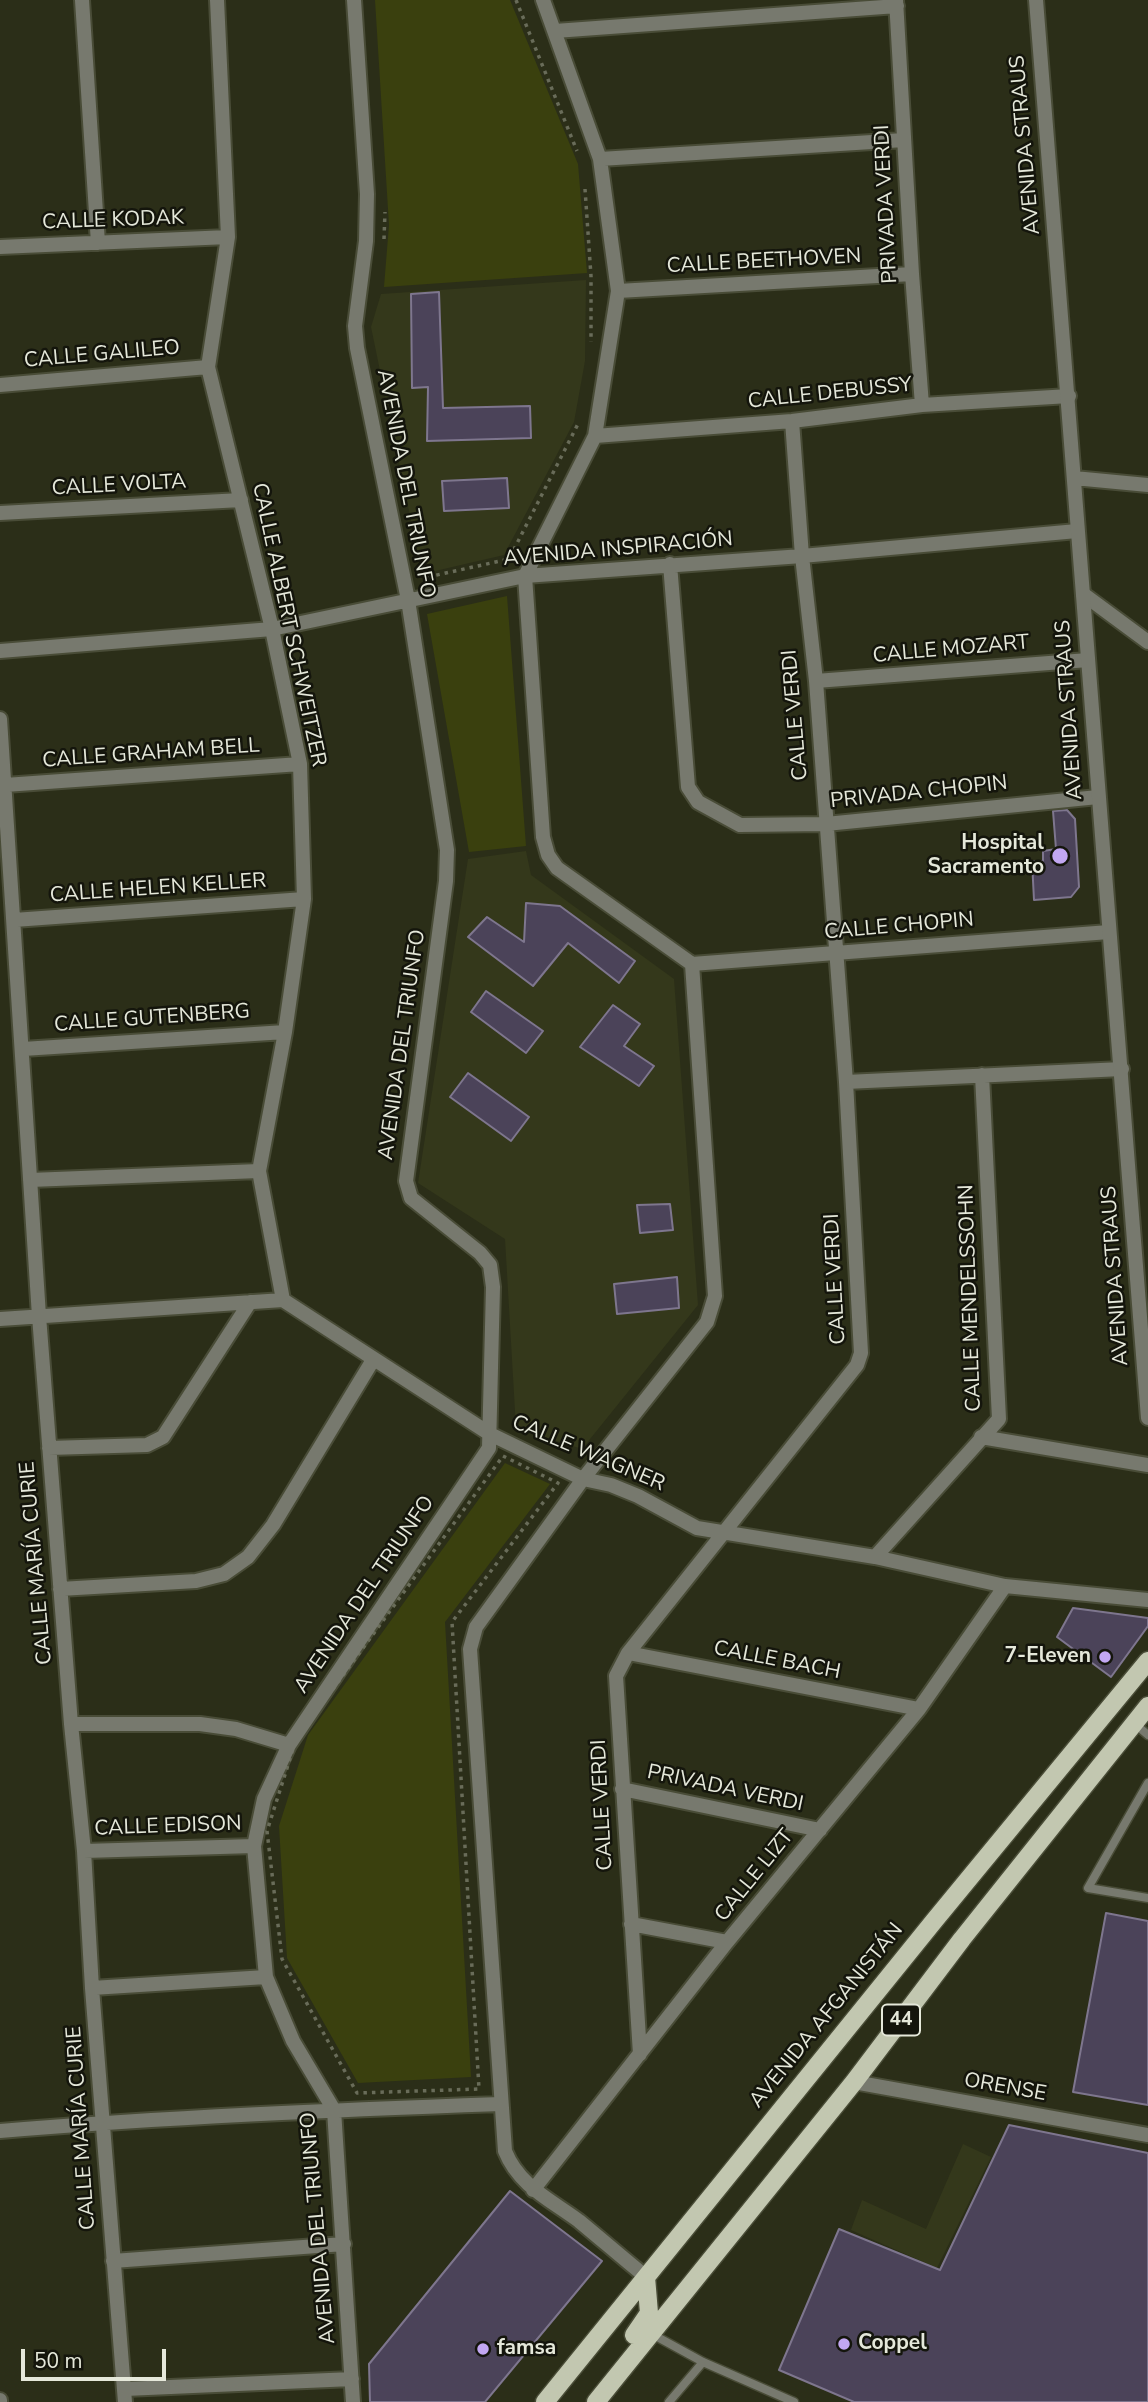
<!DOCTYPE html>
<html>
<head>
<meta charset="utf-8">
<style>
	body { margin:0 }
	#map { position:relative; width:1148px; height:2402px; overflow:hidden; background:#2b2e18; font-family:"Nunito Sans",sans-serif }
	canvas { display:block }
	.scale { position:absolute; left:21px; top:2349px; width:145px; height:32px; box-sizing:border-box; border:4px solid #e5e8da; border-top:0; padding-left:9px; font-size:21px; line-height:24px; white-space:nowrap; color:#e5e8da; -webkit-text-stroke:5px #14150c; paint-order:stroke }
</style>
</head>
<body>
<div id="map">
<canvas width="1148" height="2402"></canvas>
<div class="scale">50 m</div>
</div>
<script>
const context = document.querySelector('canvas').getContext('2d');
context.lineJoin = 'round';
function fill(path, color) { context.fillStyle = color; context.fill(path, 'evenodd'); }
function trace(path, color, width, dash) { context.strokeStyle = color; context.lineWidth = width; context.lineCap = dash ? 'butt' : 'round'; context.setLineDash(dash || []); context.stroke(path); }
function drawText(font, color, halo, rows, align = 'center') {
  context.font = font + ' "Nunito Sans",sans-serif'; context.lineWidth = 5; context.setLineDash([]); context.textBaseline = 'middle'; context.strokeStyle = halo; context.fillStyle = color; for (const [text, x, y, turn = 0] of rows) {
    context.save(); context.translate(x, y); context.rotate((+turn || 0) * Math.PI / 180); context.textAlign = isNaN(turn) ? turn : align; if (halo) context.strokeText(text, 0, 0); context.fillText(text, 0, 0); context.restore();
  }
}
const built = new Path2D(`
	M586,280L585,361L574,422L504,555L422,574L371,327L381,294Z
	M526,851L531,875L674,979L698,1305L582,1449L516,1428L505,1239L418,1183L468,859Z
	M963,2144L991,2157L937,2268L851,2230L862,2200L926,2229Z`);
const green = new Path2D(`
	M375,0H510L578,164L587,273L384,287L389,225Z
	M507,596L526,846L469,852L427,614Z
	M505,1463L550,1484L445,1622L471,2077L358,2083L287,1958L279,1826L308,1735Z`);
const building = new Path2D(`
	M439,292L443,408L530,406L531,438L427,441L428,387L412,388L411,294Z
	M507,478L509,508L444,511L442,481Z
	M1067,810L1075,819L1079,887L1071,897L1034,900L1032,861H1043V851L1056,849L1053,811Z
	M526,903L560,906L635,961L619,983L568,943L533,986L468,937L487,917L524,942Z
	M486,991L543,1031L526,1053L471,1012Z
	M613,1005L640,1024L624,1046L654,1066L639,1086L580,1047Z
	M468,1073L529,1117L511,1141L450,1097Z
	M670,1204L673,1230L640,1233L637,1205Z
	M677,1277L679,1308L617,1314L614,1284Z
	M1073,1608L1148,1618V1626L1111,1677L1057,1637Z
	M1106,1913L1148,1921V2105L1073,2092Z
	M1009,2125L1148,2153V2402H854L779,2370L839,2229L940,2270Z
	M510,2191L602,2261L485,2402H370L369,2364Z`);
const path = new Path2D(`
	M516,0L577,151
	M585,189L591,276V342
	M384,239L385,212
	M428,577L509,559L579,422
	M503,1456L558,1483L452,1622L479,2089L357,2093L282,1959L267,1831L296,1740Z`);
const service = new Path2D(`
	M1134,1723L1148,1735
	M1148,1783L1088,1888L1148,1898
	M650,2333L703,2362L794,2402
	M669,2402L703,2362`);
const minor = new Path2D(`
	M82,0L98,243
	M217,0L228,237L208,367L272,629L300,764L304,899L285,1032L259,1171L283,1300
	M543,0L600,159L618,291L595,436L525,576L543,837L548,855L557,868L692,964L715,1296L707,1322L583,1479L476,1627L470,1649L505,2151C519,2186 551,2200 579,2221C602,2240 624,2259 646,2277
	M896,0L912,274L922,405
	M555,31L897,6
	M600,159L904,140
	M0,247L228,237
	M618,291L912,274
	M0,385L208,367
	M595,436L792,421L922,405L1069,396
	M0,513L241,500
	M670,564L688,787L698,802L740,825L826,824L1098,797
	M1083,594L1148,642
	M0,651L272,629L525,576L802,556L1077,531
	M816,681L1088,660
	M0,719L39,1316L71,1724L84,1851L92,1988L125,2402
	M5,785L300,764
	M14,920L304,899
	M692,964L1109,932
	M23,1049L285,1032
	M846,1082L1122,1069
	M30,1180L259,1171
	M0,1319L283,1300L490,1434L583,1479L611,1485L638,1496L697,1528L875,1557L1005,1586L1148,1600
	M981,1437L1148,1465
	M49,1448L147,1445L163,1437L250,1302
	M875,1557L999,1419L982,1075
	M60,1589L196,1581L224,1574L248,1557L273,1525L373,1360
	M628,1653L919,1709
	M71,1724H200L236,1729L289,1745
	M622,1789L820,1830
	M84,1851L254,1846
	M631,1924L727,1942
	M92,1988L266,1977
	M640,2054L616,1676L628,1653L857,1365L861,1353L846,1082L816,681L802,556L792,421
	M854,2082L1148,2135
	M0,2131C167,2117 334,2110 501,2104
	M533,2190L727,1942L919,1709L1005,1586
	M113,2261L344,2244
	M125,2389L352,2379
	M0,2400V2402
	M353,2402L334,2110L293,2041L266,1977L254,1846L264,1799L289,1745L489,1448L493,1287L490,1265L480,1253L411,1198L406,1181L446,881L447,850L408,600L357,348L355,326L366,241L367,194L354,0`);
const tertiary = new Path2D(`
	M1036,0L1148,1418
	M1074,478L1148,485`);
const primary = new Path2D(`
	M634,2335L649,2313L646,2277
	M545,2402L934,1921L1148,1661
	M596,2402L854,2082L962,1939L1148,1706`);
const markers = [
	[1060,856,9,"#c2a7f2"],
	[1105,1657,7,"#c2a7f2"],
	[844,2344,7,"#c2a7f2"],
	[483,2349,7,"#c2a7f2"]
];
const shields = [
	[901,2020,38]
];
const shieldNames = [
	["44",901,2020]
];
const streetNames = [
	["AVENIDA STRAUS",1026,145,-95],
	["PRIVADA VERDI",887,204,-93],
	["CALLE KODAK",113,221,-2],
	["CALLE BEETHOVEN",764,262,-3],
	["CALLE GALILEO",102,355,-5],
	["CALLE DEBUSSY",830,394,-6],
	["AVENIDA DEL TRIUNFO",405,484,79],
	["CALLE VOLTA",119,486,-3],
	["AVENIDA INSPIRACIÓN",618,550,-5],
	["CALLE ALBERT SCHWEITZER",288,625,78],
	["CALLE MOZART",951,650,-5],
	["AVENIDA STRAUS",1070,710,-94],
	["CALLE VERDI",796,715,-95],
	["CALLE GRAHAM BELL",151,754,-4],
	["PRIVADA CHOPIN",919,793,-6],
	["CALLE HELEN KELLER",158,889,-4],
	["CALLE CHOPIN",899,927,-5],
	["CALLE GUTENBERG",152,1019,-4],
	["AVENIDA DEL TRIUNFO",403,1045,-82],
	["AVENIDA STRAUS",1116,1276,-94],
	["CALLE VERDI",836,1279,-93],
	["CALLE MENDELSSOHN",971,1298,-92],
	["CALLE WAGNER",588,1454,23],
	["CALLE MARÍA CURIE",37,1563,-95],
	["AVENIDA DEL TRIUNFO",365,1595,-56],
	["CALLE BACH",777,1661,11],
	["PRIVADA VERDI",725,1789,12],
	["CALLE VERDI",603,1805,-93],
	["CALLE EDISON",168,1827,-2],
	["CALLE LIZT",755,1876,-51],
	["AVENIDA AFGANISTÁN",827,2016,-51],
	["ORENSE",1005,2088,10],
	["CALLE MARÍA CURIE",82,2128,-94],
	["AVENIDA DEL TRIUNFO",319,2228,-95]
];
const poiNames = [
	["Hospital",1044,844],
	["Sacramento",1044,868],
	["7-Eleven",1091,1657],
	["Coppel",858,2344,"left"],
	["famsa",497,2349,"left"]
];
fill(built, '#34381b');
fill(green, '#3a400e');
fill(building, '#4b4359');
trace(building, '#7e768e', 2);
trace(service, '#494c37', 11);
trace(minor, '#494c37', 18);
trace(tertiary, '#494c37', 18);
trace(primary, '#494c37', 21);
trace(path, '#696c59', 3.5, [3.5, 5]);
trace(service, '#77796e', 8);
trace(minor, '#77796e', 14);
trace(tertiary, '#77796e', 14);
trace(primary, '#c2c7b0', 18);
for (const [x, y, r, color] of markers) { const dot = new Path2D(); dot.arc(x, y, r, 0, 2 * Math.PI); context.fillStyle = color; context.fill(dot); trace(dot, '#14150c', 2.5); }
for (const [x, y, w] of shields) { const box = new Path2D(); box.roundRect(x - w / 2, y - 15.5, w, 31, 5); context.fillStyle = '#14150c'; context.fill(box); trace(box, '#e5e8da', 2); }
drawText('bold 19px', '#e5e8da', null, shieldNames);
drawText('21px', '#e5e8da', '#14150c', streetNames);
drawText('bold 21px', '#e5e8da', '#14150c', poiNames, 'right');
</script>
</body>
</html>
